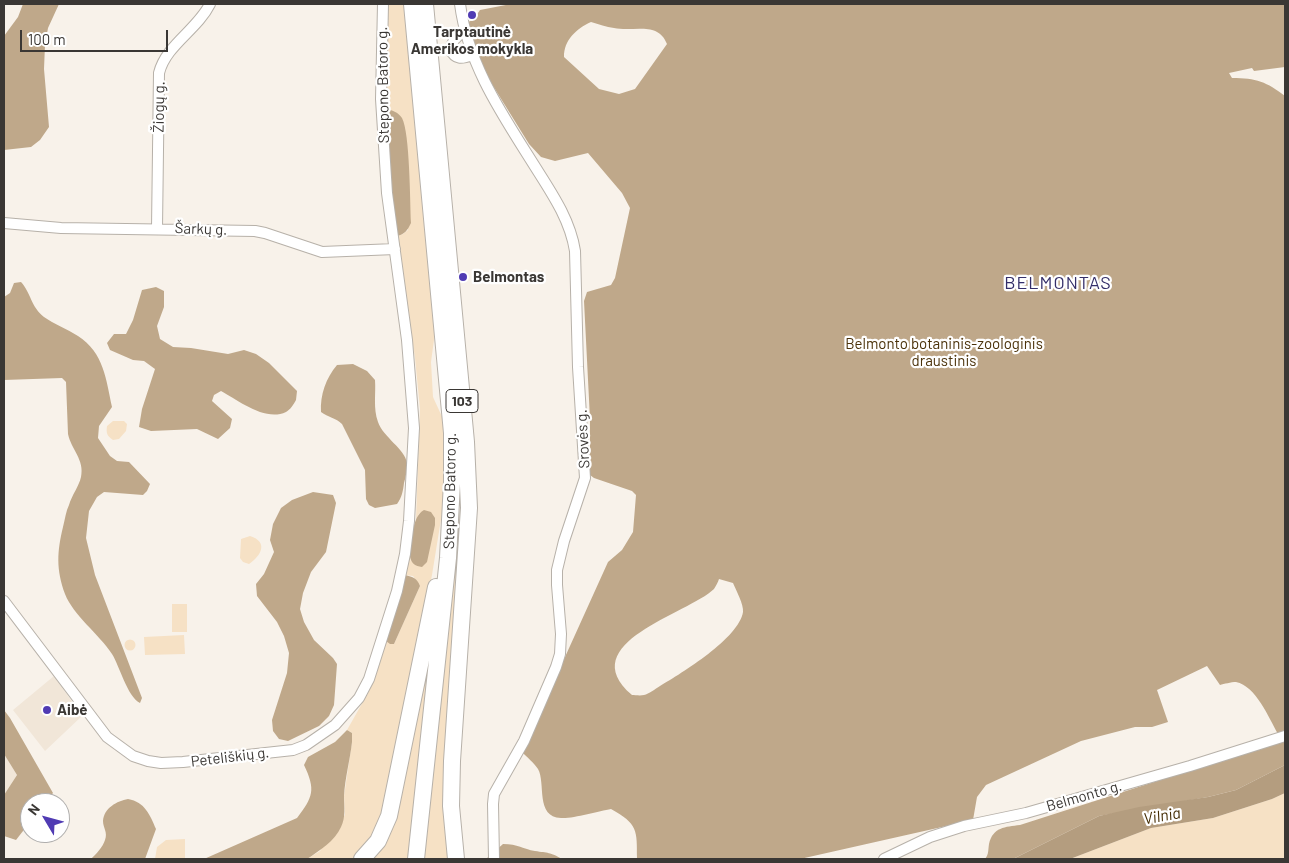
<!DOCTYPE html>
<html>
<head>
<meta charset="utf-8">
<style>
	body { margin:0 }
	#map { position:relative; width:1289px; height:863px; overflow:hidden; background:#f8f2ea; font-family:Barlow,sans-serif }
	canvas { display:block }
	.frame { position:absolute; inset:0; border:5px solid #3a3734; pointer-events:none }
	.north { position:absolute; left:20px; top:793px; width:50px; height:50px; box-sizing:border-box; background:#fff; border:1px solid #b0afae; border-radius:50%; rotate:307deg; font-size:14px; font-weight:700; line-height:20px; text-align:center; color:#3a3734 }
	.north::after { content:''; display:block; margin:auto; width:18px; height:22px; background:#503bb3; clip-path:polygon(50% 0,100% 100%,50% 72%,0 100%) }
	.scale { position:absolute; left:20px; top:30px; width:148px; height:22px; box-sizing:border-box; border:2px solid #3a3734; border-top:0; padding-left:6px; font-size:15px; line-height:18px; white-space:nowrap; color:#3a3734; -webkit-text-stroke:4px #fff; paint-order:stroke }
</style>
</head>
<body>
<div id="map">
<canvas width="1289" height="863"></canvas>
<div class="frame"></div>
<div class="north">N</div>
<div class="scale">100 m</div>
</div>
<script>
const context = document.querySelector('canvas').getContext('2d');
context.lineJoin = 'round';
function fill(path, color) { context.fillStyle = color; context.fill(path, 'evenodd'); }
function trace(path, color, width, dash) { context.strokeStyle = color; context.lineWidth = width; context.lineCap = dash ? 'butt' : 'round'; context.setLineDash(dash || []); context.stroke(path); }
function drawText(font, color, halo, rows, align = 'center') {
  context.font = font + ' Barlow,sans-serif'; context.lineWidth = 4.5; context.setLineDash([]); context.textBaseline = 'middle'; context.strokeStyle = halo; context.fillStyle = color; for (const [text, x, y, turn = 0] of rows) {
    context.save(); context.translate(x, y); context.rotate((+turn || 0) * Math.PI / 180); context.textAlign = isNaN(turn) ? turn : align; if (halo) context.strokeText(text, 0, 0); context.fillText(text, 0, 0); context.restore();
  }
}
const built = new Path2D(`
	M54,676L82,716L45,751L13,710Z
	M4,754L17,775L4,795Z`);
const green = new Path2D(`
	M387,4H406L436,325L431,362L433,397L444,421L445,461L442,513L432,575L386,803L376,833L354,859H307L320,851L345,815L344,796L352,742V733L347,730L368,693L386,641L394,644L420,586L413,576L405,575L410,557L411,562L420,512L416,520L420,409L415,358L397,236L403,234L408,230L386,109Z
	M113,421H124L127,424L126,431L119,439L113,440C107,436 106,433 107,426Z
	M458,523H463L449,859H423Z
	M250,536C269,542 261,556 249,564L243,562L240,558L241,539Z
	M172,604H187V632H172Z
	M433,633L411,859H370Z
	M184,635L185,654L145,655L144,637Z
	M124.5 645a5.5 5.5 0 1 1 11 0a5.5 5.5 0 1 1-11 0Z
	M1285,793V859H1070L1151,828L1213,818L1272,799Z
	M185,839V859H155L157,847L166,840Z`);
const forest = new Path2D(`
	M23,4H59L48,28L45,45L44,69L49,127L40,140L31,147L4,150V36L18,17Z
	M511,4H1285V67L1254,71L1252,68L1229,73L1232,78C1256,78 1267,82 1285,96V731L1278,734C1269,718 1256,686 1236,682C1231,682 1224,684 1220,685L1207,666L1157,690L1168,722L1152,727H1135L1081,741L986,785L977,797L973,820L800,859H637C637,830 638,824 611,809C599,811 572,819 561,818C535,817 546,783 538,769C534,763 527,757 522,752L608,562L622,550L633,532L636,495L632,491L594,478L590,475V419L584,301L587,292L611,285L615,278L630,208L622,193L588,153L555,161L541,157L529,144L477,60L468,22L473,20L480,10ZM591,22C599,24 606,27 614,28C634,32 658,21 667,44L635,89L619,94L599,89L564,57C564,40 576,29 591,22ZM719,579L733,583C736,590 744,605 743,612C739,638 682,673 660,686C655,689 649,694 644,695C640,696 635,695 632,695C572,643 688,614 714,589C716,586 718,582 719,579Z
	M386,109C392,110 398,112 402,118C410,133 410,202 411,223C407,231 405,234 397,236L389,175Z
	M21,282C31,293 31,307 44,317C54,324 67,329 78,336C104,353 106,379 112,407L99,426L98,438L110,456L117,461L129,462L150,484L147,491L143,495L104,492L97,497L89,511L86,538L95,575L142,698L140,703C127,696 120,667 112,654C99,634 73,615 65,594C56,569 57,552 63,527C65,519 66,511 69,505C72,495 79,486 81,477C85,460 71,449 68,434L66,382L62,378L4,380V297L10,293L14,283Z
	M156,287L164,291V307L157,326L160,339L173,347L191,348L228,354L244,350L256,354L269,363L297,391L296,400C294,404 290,410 286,412C265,422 238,400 221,391L214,395L212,401L232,419L230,428L218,439L197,429L151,431L139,427L142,409L155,369L144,361L133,360L110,350L107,343L114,334H126L133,320L142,290Z
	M353,364L367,371L375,380C376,394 373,408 378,422C383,437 405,449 407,463C407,470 406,476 404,483C403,491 402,497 397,504L375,508L369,505L366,499L365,470L342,424C336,418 328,417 321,412C320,395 326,378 337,365Z
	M313,492L333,495L336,503L326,552L311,572L303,593L300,609L304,622L314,640L333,658L337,664L334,705L329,716L319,726L288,741L279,739L273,731L272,720L287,673L289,653L284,636L277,622L257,596L256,584L264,574L274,552L270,540L273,524L281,508L292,500Z
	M424,510L431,512L435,518V525L427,562L422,567C415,566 412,564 410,557C412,543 411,517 424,510Z
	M405,575C413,577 417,578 420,586L394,644H390L386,641Z
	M4,710L10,718L53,793L45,803H30V822L16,840L4,836V795L17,775L4,754Z
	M347,730L352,733V742C350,760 345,778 344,796C344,807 346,817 341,827C335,841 319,851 307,859H204L297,818C313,797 316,790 304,765L308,757L335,742Z
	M1285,740V765L1236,790L1208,797L1099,816L1013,859H985C989,854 988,850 989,844C993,827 1005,827 1020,825Z
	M128,799C145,802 150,815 156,829L145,859H91C96,854 103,847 105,840C108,832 103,828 103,821C104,808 117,801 128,799Z
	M503,844C518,844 523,849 535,851C548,853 550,852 562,859H486Z`);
const water = new Path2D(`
	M1285,765V793L1272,799L1213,818L1151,828L1070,859H1013L1099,816L1139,807L1208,797L1236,790Z`);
const minor = new Path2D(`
	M460,4C468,65 502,114 534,165C551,192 570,219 575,251L578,367L585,478L564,541L557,570V585L561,634L560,654L556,667L524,741L494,794L493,804L494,859
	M464,30L454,40L450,49C455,60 462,59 472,55
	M4,223L61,228L255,231L265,233L322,252L395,249
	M157,228L159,73C166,45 197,30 210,4
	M4,601L107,737L133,756L148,761L161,763L183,762L293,750L306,745L335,725L359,698L369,679L397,591L405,554L409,521L414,428L407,340L387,193L381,99L383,4
	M884,859L930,837L964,826L1026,813L1190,766L1285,736`);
const primary = new Path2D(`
	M412,4L452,433V482L448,558L416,859
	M425,4L466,442L469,508L452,761L451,806L456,859
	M362,859L378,841L389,816L436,587`);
const markers = [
	[472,15,5,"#503bb3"],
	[463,277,5,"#503bb3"],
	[47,710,5,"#503bb3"]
];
const shields = [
	[462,401,32]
];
const shieldNames = [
	["103",462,401]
];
const poiNames = [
	["Tarptautinė",472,32,"center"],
	["Amerikos mokykla",472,49,"center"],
	["Belmontas",473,277],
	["Aibė",57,710]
];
const streetNames = [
	["Stepono Batoro g.",383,85,-91],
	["Žiogų g.",159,107,-89],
	["Šarkų g.",201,229,2],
	["Srovės g.",583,439,-93],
	["Stepono Batoro g.",450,491,-89],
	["Peteliškių g.",230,757,-7],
	["Belmonto g.",1084,796,-16]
];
const parkNames = [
	["Belmonto botaninis-zoologinis",944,344],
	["draustinis",944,361]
];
const waterNames = [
	["Vilnia",1162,816,-10]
];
const quarterNames = [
	["BELMONTAS",1058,283]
];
fill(built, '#f1e6d8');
fill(green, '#f6e1c5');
fill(forest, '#bfa88a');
fill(water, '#b49d7f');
trace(minor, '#b7b1a9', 12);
trace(primary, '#b7b1a9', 18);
trace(minor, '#fff', 10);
trace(primary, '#fff', 16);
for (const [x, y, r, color] of markers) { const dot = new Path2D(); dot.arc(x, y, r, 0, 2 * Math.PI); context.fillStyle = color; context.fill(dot); trace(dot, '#fff', 2); }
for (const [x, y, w] of shields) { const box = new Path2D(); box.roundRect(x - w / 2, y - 11.5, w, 23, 4); context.fillStyle = '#fff'; context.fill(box); trace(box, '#3a3734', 1); }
drawText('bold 14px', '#3a3734', null, shieldNames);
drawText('bold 15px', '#3a3734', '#fff', poiNames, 'left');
drawText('15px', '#3a3734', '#fff', streetNames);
drawText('15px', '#4b320a', '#fff', parkNames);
drawText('italic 16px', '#442c03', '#fff', waterNames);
context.letterSpacing = '1px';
drawText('18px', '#342e69', '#fff', quarterNames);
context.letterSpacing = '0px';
</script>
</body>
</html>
